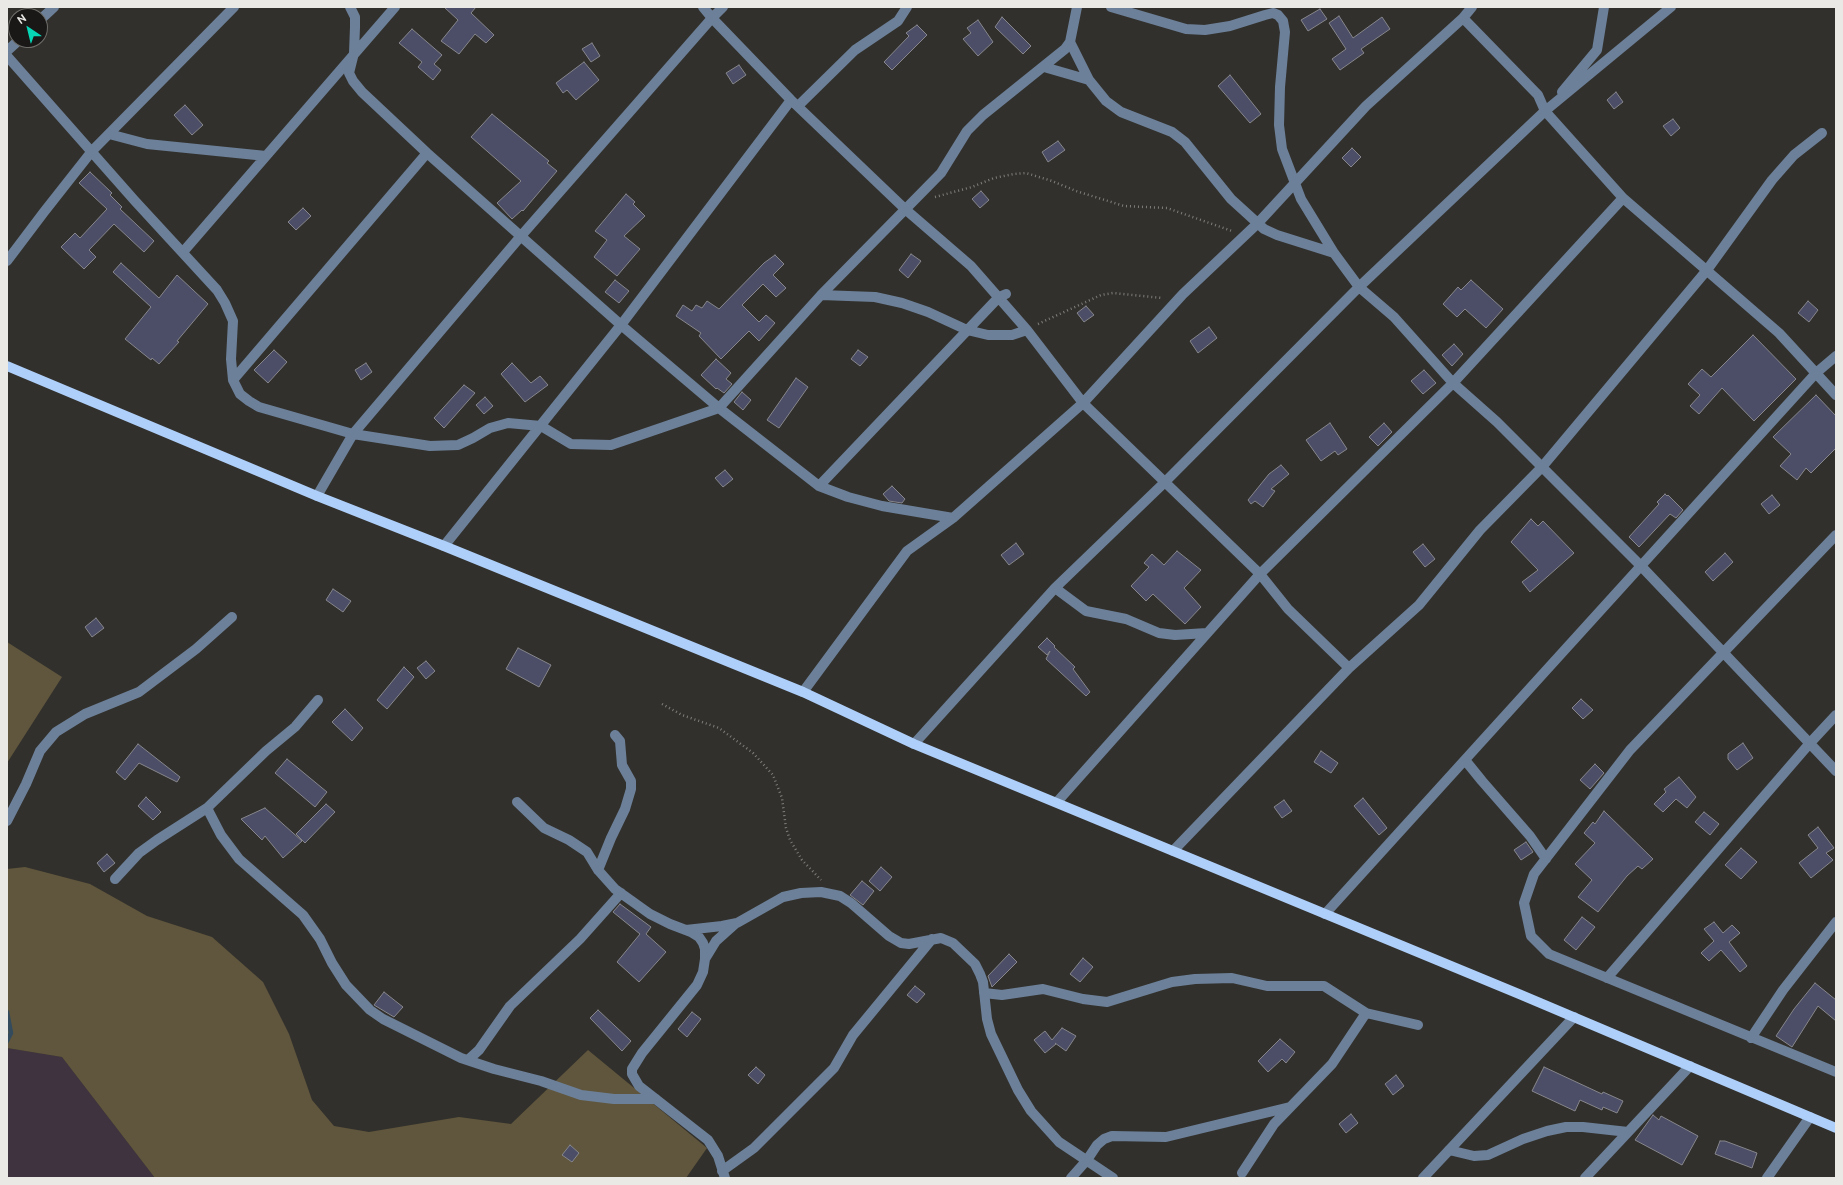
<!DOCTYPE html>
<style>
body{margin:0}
#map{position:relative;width:1843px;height:1185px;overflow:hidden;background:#32302c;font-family:Ubuntu,sans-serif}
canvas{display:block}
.frame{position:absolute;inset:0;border:8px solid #eae9e6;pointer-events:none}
.north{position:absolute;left:8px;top:8px;width:40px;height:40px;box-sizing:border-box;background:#191816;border:1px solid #6d6c69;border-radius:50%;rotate:325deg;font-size:11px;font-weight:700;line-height:16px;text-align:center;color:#eae9e6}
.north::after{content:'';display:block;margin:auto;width:14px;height:18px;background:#06d5b6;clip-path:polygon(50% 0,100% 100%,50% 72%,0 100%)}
</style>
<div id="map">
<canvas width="1843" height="1185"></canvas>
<div class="frame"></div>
<div class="north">N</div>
</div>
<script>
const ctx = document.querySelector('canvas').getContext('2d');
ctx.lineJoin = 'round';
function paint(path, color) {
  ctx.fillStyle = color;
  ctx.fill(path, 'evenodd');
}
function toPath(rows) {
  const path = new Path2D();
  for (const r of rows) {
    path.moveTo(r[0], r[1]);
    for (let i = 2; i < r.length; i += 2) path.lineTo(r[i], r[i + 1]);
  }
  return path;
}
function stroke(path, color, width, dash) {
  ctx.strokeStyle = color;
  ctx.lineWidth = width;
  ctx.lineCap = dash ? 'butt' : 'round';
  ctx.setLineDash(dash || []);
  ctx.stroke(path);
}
const industrial = toPath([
 [7,1048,62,1057,155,1178,7,1178]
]);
const green = toPath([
 [7,642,62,677,7,763],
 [25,867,90,884,147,916,212,937,263,982,289,1034,312,1100,334,1126,369,1132,459,1117,511,1124,588,1050,707,1148,686,1178,155,1178,62,1057,7,1048,7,869]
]);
const stream = toPath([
 [7,1012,11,1033,7,1041]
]);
const building = toPath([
 [444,7,476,7,471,13,494,35,486,43,475,34,459,54,441,41,458,20,444,7],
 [1320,9,1327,19,1308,31,1301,20,1320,9],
 [1339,16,1353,38,1382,17,1390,29,1361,49,1364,53,1340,70,1332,59,1346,49,1329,23,1339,16],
 [1002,17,1031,46,1023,54,995,27,1002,17],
 [978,20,993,42,978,56,963,39,971,33,967,28,978,20],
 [917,25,927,35,892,70,884,62,909,36,906,33,917,25],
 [412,29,442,55,434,64,441,70,433,80,418,67,422,62,399,43,412,29],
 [592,43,600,56,591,62,582,49,592,43],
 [584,62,599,80,576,100,567,90,563,93,556,83,584,62],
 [739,65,746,75,733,84,726,73,739,65],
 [1230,75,1261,114,1250,123,1218,86,1230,75],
 [1616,92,1623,102,1614,109,1607,100,1616,92],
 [185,105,203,125,192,135,174,115,185,105],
 [492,114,549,161,547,163,557,171,523,211,522,210,512,219,497,203,521,181,471,137,492,114],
 [1673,119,1680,128,1671,136,1663,126,1673,119],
 [1058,141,1065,150,1048,162,1042,152,1058,141],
 [1352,148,1361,157,1351,167,1342,158,1352,148],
 [90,172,112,193,110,195,122,207,120,209,154,241,144,252,114,224,89,250,96,257,84,269,61,247,75,233,80,238,107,209,79,183,90,172],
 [981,191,989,200,980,208,972,199,981,191],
 [626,194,635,202,633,204,645,216,624,236,640,249,617,276,594,257,607,240,595,231,626,194],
 [303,208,311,216,296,230,288,222,303,208],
 [911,254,921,261,908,278,899,270,911,254],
 [775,255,784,264,773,275,786,288,776,297,763,284,742,305,759,322,766,315,775,323,759,341,749,331,721,359,699,336,701,333,676,316,683,305,692,311,696,305,702,308,707,301,719,309,764,263,775,255],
 [121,263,159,298,177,275,208,304,177,341,179,342,159,364,152,358,151,360,125,339,151,307,113,272,121,263],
 [615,280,629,291,619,303,605,292,615,280],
 [1471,280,1503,309,1486,328,1465,309,1457,317,1443,304,1458,287,1461,290,1471,280],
 [1808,301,1818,310,1809,322,1798,313,1808,301],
 [1086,306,1094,315,1084,322,1077,313,1086,306],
 [1209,327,1217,338,1198,353,1190,341,1209,327],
 [1753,335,1796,379,1754,421,1722,388,1699,414,1690,406,1700,395,1688,384,1702,369,1711,377,1753,335],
 [1454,344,1463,354,1452,366,1442,355,1454,344],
 [274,350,287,362,268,383,254,370,274,350],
 [858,350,868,357,860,366,851,359,858,350],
 [716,359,731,373,726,379,732,384,724,393,717,388,716,389,701,375,716,359],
 [366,363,372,372,361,380,355,370,366,363],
 [512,363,531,383,540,376,548,385,525,402,501,374,512,363],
 [1424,370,1436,383,1423,394,1411,381,1424,370],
 [796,378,808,387,779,428,767,420,796,378],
 [464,385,475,393,444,428,434,418,464,385],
 [742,392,751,400,743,410,734,402,742,392],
 [1816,395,1836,416,1836,448,1811,473,1806,468,1797,480,1780,466,1791,454,1773,437,1816,395],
 [485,397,493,406,484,414,476,405,485,397],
 [1330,423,1347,449,1338,455,1335,451,1321,461,1306,440,1330,423],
 [1384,423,1392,432,1378,446,1369,437,1384,423],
 [1281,465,1289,474,1271,489,1275,491,1263,507,1255,501,1251,504,1248,500,1269,474,1281,465],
 [725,470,733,479,723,487,715,478,725,470],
 [892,486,905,499,902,503,889,501,883,494,892,486],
 [1665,494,1667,496,1668,495,1683,510,1676,518,1670,514,1639,547,1629,537,1659,504,1657,502,1665,494],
 [1772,495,1780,505,1769,514,1761,504,1772,495],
 [1531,519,1538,526,1543,521,1574,553,1530,592,1522,582,1538,570,1511,542,1531,519],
 [1016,543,1024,554,1009,565,1001,555,1016,543],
 [1423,544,1435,559,1425,567,1413,552,1423,544],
 [1177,551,1201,570,1184,588,1201,607,1185,624,1153,594,1146,601,1131,586,1149,567,1144,563,1152,554,1164,565,1177,551],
 [1725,553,1733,562,1713,581,1705,572,1725,553],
 [333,589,351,601,343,612,326,600,333,589],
 [96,618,104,628,92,637,85,627,96,618],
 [1047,638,1055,646,1054,647,1075,667,1073,669,1090,692,1086,696,1046,659,1050,651,1047,655,1038,647,1047,638],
 [518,648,551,665,539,687,506,669,518,648],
 [426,661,435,671,426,679,417,668,426,661],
 [404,667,414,677,387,709,377,700,404,667],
 [1581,699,1593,710,1583,719,1572,708,1581,699],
 [345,709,363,728,352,741,332,722,345,709],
 [1743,743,1753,758,1737,770,1728,759,1728,754,1743,743],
 [138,744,180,777,177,782,139,763,125,780,116,772,138,744],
 [1321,751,1338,763,1331,773,1314,762,1321,751],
 [287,759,327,792,315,807,275,773,287,759],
 [1595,764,1604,773,1590,789,1580,780,1595,764],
 [1679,777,1696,797,1687,808,1676,799,1663,812,1654,804,1666,792,1664,789,1679,777],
 [146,797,161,812,153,820,138,806,146,797],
 [1363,798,1387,828,1379,835,1354,806,1363,798],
 [1284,800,1292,811,1282,818,1274,807,1284,800],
 [326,804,335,812,305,843,296,834,326,804],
 [265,808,302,841,283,858,265,836,262,840,241,819,265,808],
 [1604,811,1653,859,1642,869,1638,866,1627,876,1598,912,1578,897,1592,880,1575,864,1595,843,1584,833,1593,822,1595,824,1604,811],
 [1704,812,1719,824,1710,835,1695,822,1704,812],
 [1818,827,1834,848,1826,853,1833,860,1811,878,1799,863,1818,848,1808,835,1818,827],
 [1526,842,1533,852,1521,860,1514,850,1526,842],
 [1741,848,1757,862,1741,879,1725,865,1741,848],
 [107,854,115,863,104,872,97,863,107,854],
 [881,867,892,877,880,891,869,881,881,867],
 [862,881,874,891,863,905,850,895,862,881],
 [620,904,651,927,646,934,666,952,639,982,617,962,640,934,613,912,620,904],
 [1582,917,1595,927,1576,950,1564,940,1582,917],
 [1714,922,1723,933,1732,925,1740,933,1729,942,1747,966,1740,972,1721,950,1709,961,1701,953,1714,941,1704,929,1714,922],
 [1009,954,1017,962,992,987,988,976,1009,954],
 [1083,958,1093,967,1080,982,1070,974,1083,958],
 [1815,983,1836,1000,1836,1021,1818,1006,1792,1047,1776,1036,1794,1009,1815,983],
 [915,986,925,994,917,1003,907,995,915,986],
 [384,992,403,1007,394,1017,374,1005,384,992],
 [598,1010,631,1041,622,1051,590,1018,598,1010],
 [692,1012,701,1019,687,1037,678,1029,692,1012],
 [1062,1028,1076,1036,1066,1051,1055,1043,1056,1044,1045,1053,1034,1040,1045,1031,1052,1040,1062,1028],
 [1280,1039,1295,1052,1286,1063,1282,1059,1268,1072,1258,1061,1280,1039],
 [756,1067,765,1075,758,1084,748,1075,756,1067],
 [1544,1067,1602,1094,1603,1092,1623,1101,1617,1113,1603,1107,1602,1110,1580,1100,1575,1111,1532,1091,1544,1067],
 [1396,1075,1404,1086,1393,1095,1385,1084,1396,1075],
 [1351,1114,1358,1123,1346,1133,1339,1124,1351,1114],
 [1653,1115,1659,1120,1661,1116,1698,1136,1682,1165,1635,1140,1653,1115],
 [1720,1141,1725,1141,1757,1153,1752,1168,1715,1154,1720,1141],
 [570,1145,579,1153,572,1162,562,1155,570,1145]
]);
const path = toPath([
 [935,197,972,187,994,178,1014,174,1026,173,1052,181,1076,191,1124,206,1167,208,1232,231],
 [1038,324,1101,295,1113,293,1162,298],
 [662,704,682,715,719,728,753,753,773,775,782,798,786,828,790,840,802,860,821,880]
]);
const minor = toPath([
 [350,7,355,17,355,27,354,53,349,73,353,81,362,92,427,153,621,325,719,408,819,486,848,497,882,506,953,518],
 [723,7,712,18,791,100,905,209,971,266,1027,330,1083,403,1260,574,1288,609,1349,668],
 [1111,7,1186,29,1205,30,1230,26,1265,15,1273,13,1278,15,1283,21,1285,32,1280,87,1279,125,1282,149,1301,199,1334,253,1359,287,1394,317,1453,383,1497,422,1641,566,1836,771],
 [1463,18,1538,95,1545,111,1623,198,1779,333,1836,395],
 [40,20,54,7],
 [1070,42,1089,80,1106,101,1121,112,1172,132,1185,142,1231,199,1264,229,1277,235,1334,253],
 [7,51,19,40],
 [7,56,135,201,217,290,225,303,233,321,231,359,233,380,240,394,249,401,259,407,353,434,430,446,458,445,473,438,490,428,508,423,541,426,571,444,611,445,719,408,821,295,941,173,967,131,983,115,1065,49,1070,42,1077,7],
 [1044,67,1089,80],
 [1562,92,1597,50,1604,7],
 [798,106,855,50,898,21,907,7],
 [109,134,147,144,266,156],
 [183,252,395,7],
 [7,261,44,212,92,151,234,7],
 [821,295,875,297,902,303,928,312,967,330,988,335,1012,335,1027,330],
 [233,380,427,153],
 [819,486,999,297,1006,294],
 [317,496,353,434,521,236,712,18,703,7],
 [1836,535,1630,750,1534,874,1524,903,1531,936,1549,954,1836,1072],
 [444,546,621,325,791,100],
 [1055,588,1086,611,1126,619,1159,633,1175,635,1207,633],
 [803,692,907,551,953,518,1083,403,1183,294,1258,223,1366,106,1463,18,1472,7],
 [914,744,1055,588,1165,482,1359,287,1545,111,1671,7],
 [1465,760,1482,781,1530,836,1546,859],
 [517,802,544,828,569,840,587,852,598,870,615,889,650,914,670,924,691,932,699,937,703,943,705,949,705,959,703,972,697,985,642,1053,632,1069,632,1074,639,1086,708,1140,718,1156,725,1178],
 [1057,802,1260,574,1453,383,1623,198],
 [207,808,221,835,239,859,303,915,320,939,332,963,346,985,370,1010,383,1019,461,1058,494,1069,541,1081,581,1095,614,1099,656,1099],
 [7,821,26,784,40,751,56,732,85,714,139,692,196,649,232,617],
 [1173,851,1349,668,1419,605,1480,530,1542,467,1707,270,1772,180,1794,155,1822,133],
 [598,870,611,838,625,809,631,789,631,781,622,765,620,741,615,735],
 [115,879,139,853,157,840,207,808,266,751,295,727,318,700],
 [1325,914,1816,373,1836,356],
 [686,930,722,926,737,923,783,897,801,893,821,892,840,896,851,903,889,936,901,943,909,944,941,938,953,943,975,964,980,974,983,982,987,1019,991,1034,1018,1090,1031,1111,1059,1142,1113,1178],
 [705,959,716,941,735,924],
 [1607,978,1810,743,1836,715],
 [984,993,1002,995,1043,989,1083,999,1107,1002,1172,982,1195,979,1232,978,1267,986,1324,986,1366,1013,1418,1025],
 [1751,1038,1783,990,1836,922],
 [468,1060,479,1050,510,1006,580,939,621,893],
 [1449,1150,1474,1156,1488,1155,1523,1139,1547,1131,1566,1127,1583,1127,1628,1132],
 [722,1171,754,1148,834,1068,853,1035,932,939],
 [1242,1173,1274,1124,1332,1064,1366,1013],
 [1071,1178,1087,1160,1097,1145,1104,1139,1112,1136,1166,1137,1290,1107],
 [1423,1178,1574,1017],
 [1585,1178,1690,1066],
 [1767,1178,1810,1117]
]);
const major = toPath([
 [7,366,317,496,444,546,803,692,914,744,1519,994,1836,1128]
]);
paint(industrial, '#403340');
paint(green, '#60563d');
stroke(stream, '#334b5c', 4.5);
paint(building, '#4b4e66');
stroke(building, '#86868c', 1);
stroke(path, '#7f7e7a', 2.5, [1, 3]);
stroke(minor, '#6c8099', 10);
stroke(major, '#aecff9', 10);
</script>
